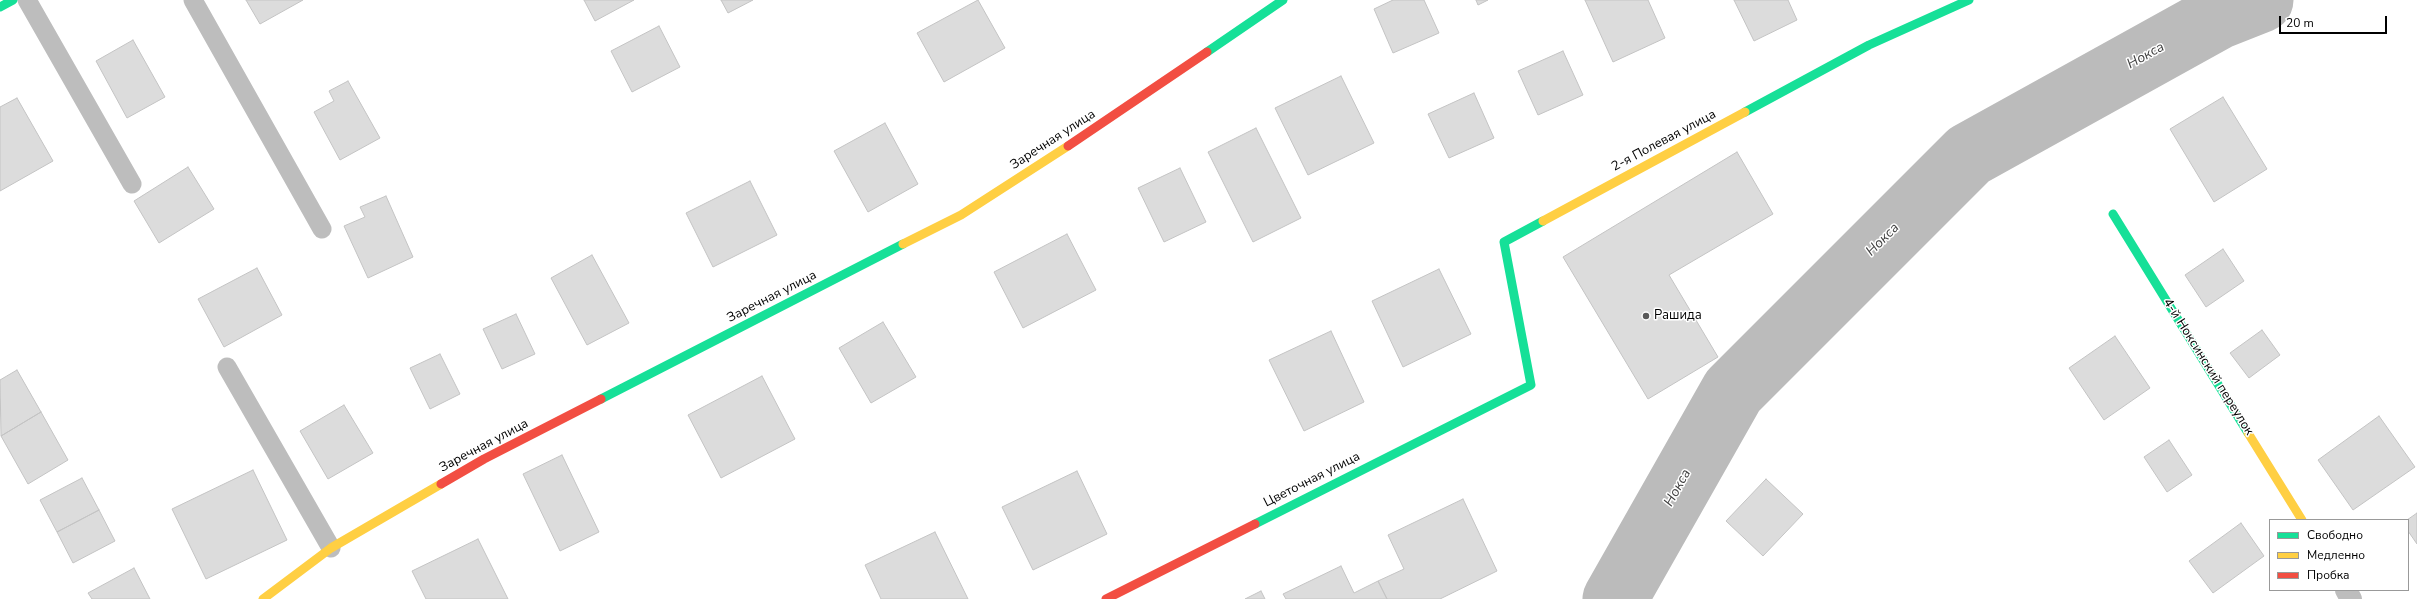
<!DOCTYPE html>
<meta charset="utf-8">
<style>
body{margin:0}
#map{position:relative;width:2417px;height:599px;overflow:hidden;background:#fff;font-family:"Nunito Sans",sans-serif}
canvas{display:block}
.legend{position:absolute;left:2269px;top:519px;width:140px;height:72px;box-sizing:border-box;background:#fff;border:1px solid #999;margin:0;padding:5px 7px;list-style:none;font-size:12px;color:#000}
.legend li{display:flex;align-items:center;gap:8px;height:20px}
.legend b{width:20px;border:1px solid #999}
.scale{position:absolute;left:2279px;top:16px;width:108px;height:18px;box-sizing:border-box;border:2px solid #000;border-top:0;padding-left:5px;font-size:12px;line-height:14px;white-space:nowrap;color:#000;-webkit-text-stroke:3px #fff;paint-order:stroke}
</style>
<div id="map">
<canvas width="2417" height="599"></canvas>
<ul class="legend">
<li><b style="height:5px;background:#16e098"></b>Свободно</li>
<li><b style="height:5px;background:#ffcf43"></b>Медленно</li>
<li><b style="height:5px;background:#f24e42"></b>Пробка</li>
</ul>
<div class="scale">20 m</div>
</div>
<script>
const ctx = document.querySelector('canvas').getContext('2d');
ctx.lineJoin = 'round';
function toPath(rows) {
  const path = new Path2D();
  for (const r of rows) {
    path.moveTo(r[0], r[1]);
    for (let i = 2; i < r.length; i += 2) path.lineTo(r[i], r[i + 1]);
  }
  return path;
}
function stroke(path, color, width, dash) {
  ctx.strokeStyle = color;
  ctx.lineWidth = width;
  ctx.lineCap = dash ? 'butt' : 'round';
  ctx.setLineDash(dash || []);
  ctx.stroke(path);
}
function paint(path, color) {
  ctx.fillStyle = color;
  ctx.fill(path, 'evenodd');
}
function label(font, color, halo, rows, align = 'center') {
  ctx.font = font + ' "Nunito Sans",sans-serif';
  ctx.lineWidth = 3;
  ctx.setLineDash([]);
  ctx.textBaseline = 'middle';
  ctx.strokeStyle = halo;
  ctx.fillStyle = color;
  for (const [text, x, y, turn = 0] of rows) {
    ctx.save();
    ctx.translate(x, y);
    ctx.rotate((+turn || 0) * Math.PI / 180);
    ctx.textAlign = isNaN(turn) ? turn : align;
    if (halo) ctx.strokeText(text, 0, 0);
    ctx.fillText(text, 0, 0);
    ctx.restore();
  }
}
const river = toPath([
 [1615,599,1733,391,1969,155,2218,17,2261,0]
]);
const building = toPath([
 [246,0,303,0,260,24,246,0],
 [584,0,634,0,595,21,584,0],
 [721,0,753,0,728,13,721,0],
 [978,0,1005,48,944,82,917,33,978,0],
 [1393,0,1424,0,1439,33,1393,53,1374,9,1393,0],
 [1476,0,1488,0,1478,5,1476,0],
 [1585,0,1648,0,1665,38,1613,62,1585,0],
 [1734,0,1788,0,1797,20,1754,41,1734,0],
 [659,26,680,67,632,92,611,51,659,26],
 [133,40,165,97,127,118,96,61,133,40],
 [1563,51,1583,95,1538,115,1518,71,1563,51],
 [1341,76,1374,143,1308,175,1275,108,1341,76],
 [348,81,380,138,340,160,314,112,334,101,329,91,348,81],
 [1474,93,1494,138,1449,158,1428,114,1474,93],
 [2223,97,2267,169,2214,202,2170,129,2223,97],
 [17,98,53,161,0,191,0,107,17,98],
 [885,123,918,184,868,212,834,151,885,123],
 [1256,128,1301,218,1253,242,1208,152,1256,128],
 [1737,152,1773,214,1669,275,1718,357,1648,399,1563,257,1737,152],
 [188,167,214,209,159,243,134,201,188,167],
 [1180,168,1206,222,1164,242,1138,188,1180,168],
 [750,181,777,235,713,267,686,213,750,181],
 [386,196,413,257,368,278,344,226,365,217,360,207,386,196],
 [1067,234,1096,290,1023,328,994,272,1067,234],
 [2223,249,2244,281,2206,307,2185,275,2223,249],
 [592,255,629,323,587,345,551,278,592,255],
 [257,268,282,315,224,347,198,299,257,268],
 [1439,269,1471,334,1403,367,1372,301,1439,269],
 [516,314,535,354,502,369,483,329,516,314],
 [883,322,916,377,871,403,839,348,883,322],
 [2262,330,2280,355,2249,378,2230,353,2262,330],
 [1331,331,1364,402,1304,431,1269,360,1331,331],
 [2115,336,2150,388,2104,420,2069,368,2115,336],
 [440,354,460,394,430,409,410,368,440,354],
 [17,370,41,412,1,436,0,380,17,370],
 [762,376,795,439,721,478,688,415,762,376],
 [344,405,373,453,328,479,300,431,344,405],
 [41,412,68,460,28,484,1,436,41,412],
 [2379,416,2415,467,2353,510,2318,460,2379,416],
 [2169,440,2192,475,2167,492,2144,457,2169,440],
 [562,455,599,532,560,551,523,474,562,455],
 [253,470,287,540,206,579,172,509,253,470],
 [1077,471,1107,534,1033,570,1002,507,1077,471],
 [82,478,99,510,57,532,40,500,82,478],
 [1766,479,1803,514,1763,556,1726,521,1766,479],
 [1463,499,1497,571,1440,599,1387,599,1378,581,1404,569,1388,535,1463,499],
 [99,510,115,541,73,563,57,532,99,510],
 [2417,513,2417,544,2408,531,2407,520,2417,513],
 [2241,523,2264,556,2213,593,2189,561,2241,523],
 [935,532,968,599,881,599,865,565,935,532],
 [478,539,508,599,426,599,412,571,478,539],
 [1341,566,1354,593,1378,581,1387,599,1286,599,1283,594,1341,566],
 [134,568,150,599,92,599,88,593,134,568],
 [1261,591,1265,599,1245,599,1261,591]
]);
const lane = toPath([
 [27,0,132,184],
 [193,0,322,229],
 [227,367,331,548]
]);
const street = toPath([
 [2346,590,2351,599]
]);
const fast = toPath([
 [0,7,13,0],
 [1207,52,1283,0],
 [1745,112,1869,45,1969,0],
 [2113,214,2248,433],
 [601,399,903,244],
 [1255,524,1531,385,1504,242,1543,221]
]);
const slow = toPath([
 [1543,221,1745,112],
 [903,244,961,215,1068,146],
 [2248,433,2302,520],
 [263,599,331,548,441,484]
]);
const jam = toPath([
 [1068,146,1207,52],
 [441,484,484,459,601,399],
 [1106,599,1255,524]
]);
const markers = [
 [1646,316,4,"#595959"]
];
const streetNames = [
 ["Заречная улица",1053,140,-33],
 ["2-я Полевая улица",1664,141,-28],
 ["Заречная улица",772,297,-27],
 ["4-й Ноксинский переулок",2208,367,58],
 ["Заречная улица",484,446,-28],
 ["Цветочная улица",1312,480,-27]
];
const poiNames = [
 ["Рашида",1654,316]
];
const waterNames = [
 ["Нокса",2146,56,-29],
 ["Нокса",1883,240,-45],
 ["Нокса",1678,488,-61]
];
stroke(river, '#bbb', 65);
paint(building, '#dcdcdc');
stroke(building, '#c4c4c4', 1);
stroke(lane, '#bdbdbd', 19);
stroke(street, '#bdbdbd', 22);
stroke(fast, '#16e098', 9);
stroke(slow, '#ffcf43', 9);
stroke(jam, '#f24e42', 9);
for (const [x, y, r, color] of markers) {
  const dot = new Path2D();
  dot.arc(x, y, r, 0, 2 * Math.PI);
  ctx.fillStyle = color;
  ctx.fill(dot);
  stroke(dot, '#fff', 1.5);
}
label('13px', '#000', '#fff', streetNames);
label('13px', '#000', '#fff', poiNames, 'left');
label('italic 14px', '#3f3f3f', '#fff', waterNames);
</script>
